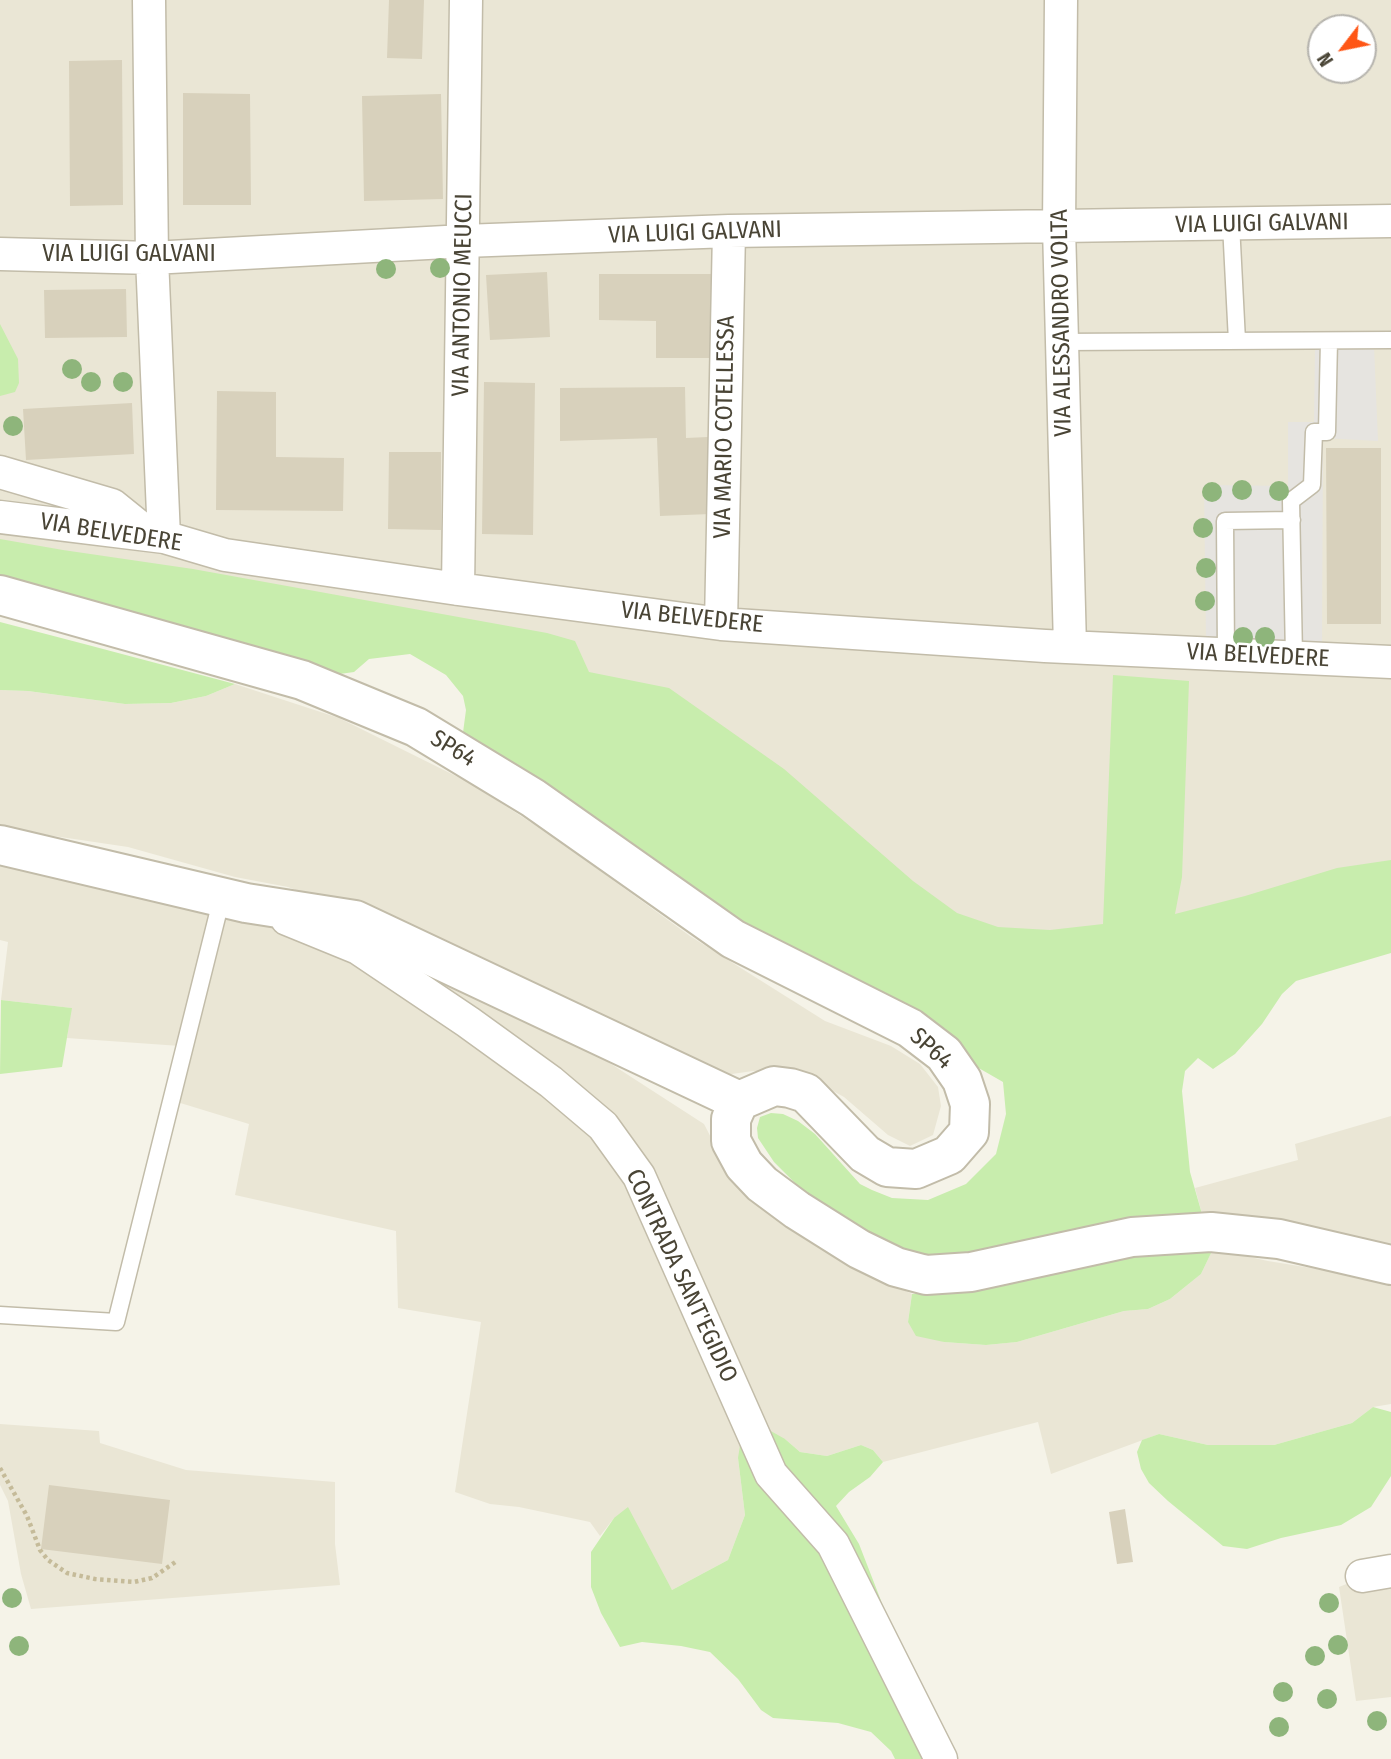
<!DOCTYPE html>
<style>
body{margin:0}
#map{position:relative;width:1391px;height:1759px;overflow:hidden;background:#f5f3e8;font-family:"Fira Sans Condensed",sans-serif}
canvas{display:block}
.north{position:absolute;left:1307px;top:14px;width:70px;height:70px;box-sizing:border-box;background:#fff;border:2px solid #b6b4ae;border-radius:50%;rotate:238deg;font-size:19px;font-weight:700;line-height:28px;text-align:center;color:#494435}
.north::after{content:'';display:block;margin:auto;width:24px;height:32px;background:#ff5615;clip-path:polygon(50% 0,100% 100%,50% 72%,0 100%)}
</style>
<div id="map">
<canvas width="1391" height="1759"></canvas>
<div class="north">N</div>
</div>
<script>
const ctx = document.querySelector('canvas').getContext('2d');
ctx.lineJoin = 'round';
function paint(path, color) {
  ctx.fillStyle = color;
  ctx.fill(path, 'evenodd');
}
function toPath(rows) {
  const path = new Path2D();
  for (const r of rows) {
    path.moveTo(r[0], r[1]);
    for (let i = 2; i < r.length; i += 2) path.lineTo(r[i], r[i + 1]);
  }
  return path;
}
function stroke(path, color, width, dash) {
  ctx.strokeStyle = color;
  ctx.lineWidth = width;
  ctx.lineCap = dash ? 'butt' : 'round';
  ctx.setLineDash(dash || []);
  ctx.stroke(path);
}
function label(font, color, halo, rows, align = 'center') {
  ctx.font = font + ' "Fira Sans Condensed",sans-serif';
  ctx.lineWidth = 5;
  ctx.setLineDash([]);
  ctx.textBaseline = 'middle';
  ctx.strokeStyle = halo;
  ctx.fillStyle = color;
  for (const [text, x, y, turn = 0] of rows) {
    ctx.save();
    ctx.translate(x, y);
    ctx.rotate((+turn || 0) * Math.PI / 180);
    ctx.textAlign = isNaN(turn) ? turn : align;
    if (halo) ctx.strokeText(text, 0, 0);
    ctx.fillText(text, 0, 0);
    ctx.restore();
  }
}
const residential = toPath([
 [0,0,1391,0,1391,897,991,955,403,644,0,598],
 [1321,28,1363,28,1363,70,1321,70],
 [235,684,339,718,470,783,555,838,690,936,825,1021,891,1046,920,1064,938,1087,941,1106,933,1135,910,1146,888,1135,844,1097,798,1072,753,1071,704,1078,442,948,288,887,235,877,128,847,0,828,0,690,28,691,125,704,171,703,206,696],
 [0,860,175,896,454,982,608,1062,704,1124,721,1157,837,1258,912,1294,908,1322,944,1342,986,1345,1017,1342,1124,1311,1148,1309,1170,1299,1201,1274,1213,1249,1268,1261,1391,1281,1391,1404,1373,1407,1352,1423,1274,1445,1208,1445,1159,1434,1051,1474,1038,1422,883,1462,873,1450,861,1445,827,1456,800,1452,785,1439,738,1458,745,1515,728,1560,672,1590,614,1518,600,1536,590,1522,519,1507,490,1504,455,1492,481,1322,398,1308,396,1231,235,1195,249,1124,164,1098,180,1046,67,1038,71,1008,1,1000,8,942,0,940],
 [1391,1116,1391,1253,1204,1221,1195,1188,1298,1160,1295,1144],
 [0,1424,99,1431,100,1443,186,1470,335,1482,335,1544,340,1585,31,1609,21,1574,8,1501,0,1485],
 [1391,1566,1391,1697,1356,1701,1339,1587]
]);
const green = toPath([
 [0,324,18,359,19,383,15,392,0,396],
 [0,539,63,550,193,569,547,633,575,641,589,672,669,688,784,769,913,881,957,913,998,927,1050,930,1103,924,1113,675,1189,681,1182,877,1175,914,1245,896,1337,868,1391,860,1391,953,1296,981,1282,994,1262,1024,1235,1054,1213,1069,1198,1058,1185,1071,1182,1091,1190,1172,1204,1221,944,1265,877,1245,799,1187,774,1162,758,1138,757,1128,760,1117,771,1113,783,1114,798,1121,815,1134,860,1184,872,1190,892,1198,928,1200,966,1184,996,1154,1006,1114,1003,1082,869,1005,462,740,466,710,463,696,446,675,410,654,369,659,354,672,311,678,0,578],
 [0,622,88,645,235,684,206,696,171,703,125,704,28,691,0,690],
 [1,1000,72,1008,62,1067,0,1074],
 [1213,1249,1201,1274,1170,1299,1148,1309,1124,1311,1017,1342,986,1345,944,1342,916,1336,908,1322,912,1294,939,1292,1130,1255],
 [1373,1407,1391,1412,1391,1476,1371,1507,1341,1525,1281,1538,1247,1549,1223,1546,1168,1501,1149,1483,1141,1469,1137,1452,1142,1440,1159,1434,1208,1445,1274,1445,1352,1423],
 [760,1425,785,1439,800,1452,827,1456,861,1445,873,1450,883,1462,870,1477,849,1492,836,1506,859,1544,880,1598,896,1649,884,1682,908,1714,930,1759,895,1759,891,1751,871,1732,838,1723,773,1718,761,1710,738,1679,710,1652,681,1646,642,1642,620,1647,601,1613,591,1587,591,1552,614,1518,628,1507,672,1590,728,1560,745,1515,738,1458,742,1433]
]);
const parking = toPath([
 [1374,346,1378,441,1323,438,1322,644,1206,640,1204,485,1288,486,1288,422,1314,422,1315,349]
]);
const building = toPath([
 [389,0,424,0,422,59,387,58],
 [122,60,123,205,70,206,69,61],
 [183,93,250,94,251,205,183,205],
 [441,94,443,199,364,201,362,96],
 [547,272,550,337,490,340,486,275],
 [599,274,713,274,713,358,656,358,656,321,599,320],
 [126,289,127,337,45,338,44,290],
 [484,382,535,383,533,535,482,534],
 [685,387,686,438,708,437,710,514,660,516,657,438,560,441,560,388],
 [217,391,276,392,276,457,344,458,343,511,216,510],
 [132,403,134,454,26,460,23,409],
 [1326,448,1381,448,1381,624,1327,624],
 [389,452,441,452,441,530,388,529],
 [49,1485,170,1500,162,1564,41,1549],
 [1125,1509,1133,1562,1117,1564,1109,1512]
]);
const path = toPath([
 [0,1468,27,1516,40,1550,48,1560,67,1573,95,1579,134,1582,152,1578,177,1561]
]);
const service = toPath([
 [1231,224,1237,341],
 [1062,342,1391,340],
 [1226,654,1225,521,1292,520],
 [1294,657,1291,501,1312,485,1314,432,1327,432,1329,341],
 [0,1315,116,1322,222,897]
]);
const minor = toPath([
 [149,0,152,258,164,537],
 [1061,0,1059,227,1070,647],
 [0,254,152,258,464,241,729,231,1391,221],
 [0,472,112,505,148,534],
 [0,517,164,537,225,555,458,589,721,624,1045,646,1391,662],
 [458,589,466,0],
 [721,624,729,231],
 [287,919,358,948,468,1022,551,1082,603,1126,639,1176,771,1474,833,1544,941,1759],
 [1362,1576,1391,1571]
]);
const tertiary = toPath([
 [0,595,302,680,416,727,533,798,733,939,910,1028,944,1054,962,1080,970,1104,969,1132,949,1155,916,1169,887,1167,865,1154,806,1093,790,1088,774,1086,739,1101,731,1119,731,1141,744,1165,762,1184,797,1210,859,1249,896,1267,926,1275,971,1272,1132,1237,1211,1232,1279,1239,1391,1265],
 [0,845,246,903,355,920,739,1101]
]);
const trees = [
 [440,268],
 [386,269],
 [72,369],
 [91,382],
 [123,382],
 [13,426],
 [1242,490],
 [1279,491],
 [1212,492],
 [1203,528],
 [1206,568],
 [1205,601],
 [1243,637],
 [1265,637],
 [12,1598],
 [1329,1603],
 [1338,1645],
 [19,1646],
 [1315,1656],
 [1283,1692],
 [1327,1699],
 [1377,1721],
 [1279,1727]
];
const streetNames = [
 ["VIA LUIGI GALVANI",1262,224,-1],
 ["VIA LUIGI GALVANI",695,233,-2],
 ["VIA LUIGI GALVANI",129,254],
 ["VIA ANTONIO MEUCCI",463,295,-89],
 ["VIA ALESSANDRO VOLTA",1062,323,-91],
 ["VIA MARIO COTELLESSA",725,427,-89],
 ["VIA BELVEDERE",111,533,9],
 ["VIA BELVEDERE",692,618,6],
 ["VIA BELVEDERE",1258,656,3],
 ["SP64",453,749,31],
 ["SP64",931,1049,42],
 ["CONTRADA SANT'EGIDIO",681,1276,65]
];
paint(residential, '#eae6d5');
paint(green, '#c8edad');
paint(parking, '#e6e4e0');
paint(building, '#d8d1bc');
stroke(service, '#c2bca9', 19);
stroke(minor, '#c2bca9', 35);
stroke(tertiary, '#c2bca9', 42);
stroke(path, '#c5bb99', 4.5, [3.5, 3.5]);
stroke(service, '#fff', 16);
stroke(minor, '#fff', 32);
stroke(tertiary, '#fff', 38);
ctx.fillStyle = '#8eb57b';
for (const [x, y] of trees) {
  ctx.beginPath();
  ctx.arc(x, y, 10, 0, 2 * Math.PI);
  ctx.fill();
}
label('24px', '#494435', '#fff', streetNames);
</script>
